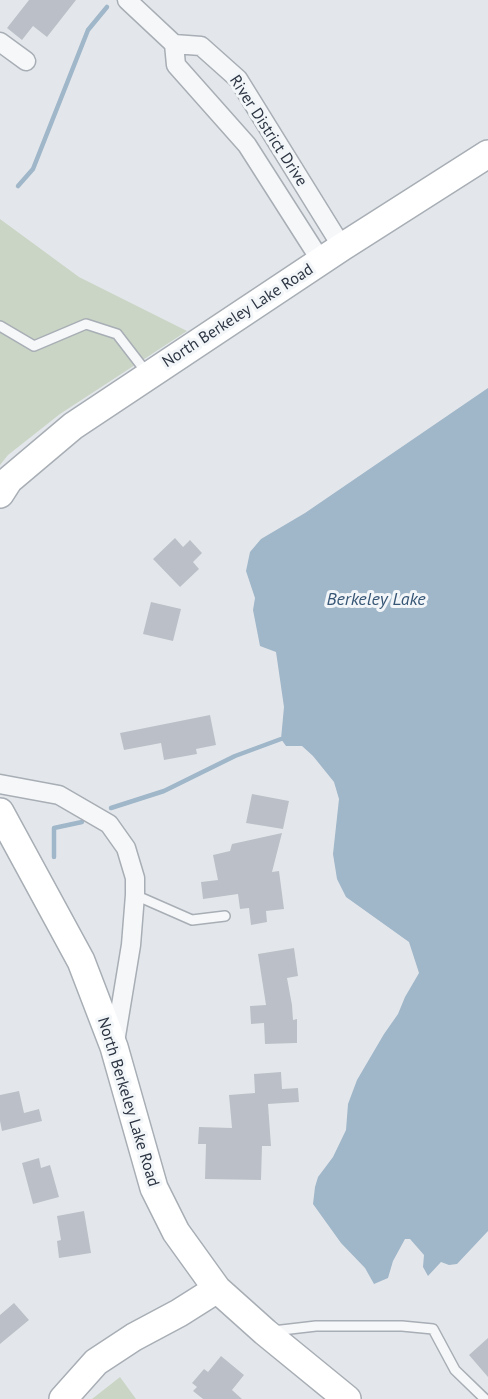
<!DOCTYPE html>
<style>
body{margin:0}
canvas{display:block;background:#e3e7eb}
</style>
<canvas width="488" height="1399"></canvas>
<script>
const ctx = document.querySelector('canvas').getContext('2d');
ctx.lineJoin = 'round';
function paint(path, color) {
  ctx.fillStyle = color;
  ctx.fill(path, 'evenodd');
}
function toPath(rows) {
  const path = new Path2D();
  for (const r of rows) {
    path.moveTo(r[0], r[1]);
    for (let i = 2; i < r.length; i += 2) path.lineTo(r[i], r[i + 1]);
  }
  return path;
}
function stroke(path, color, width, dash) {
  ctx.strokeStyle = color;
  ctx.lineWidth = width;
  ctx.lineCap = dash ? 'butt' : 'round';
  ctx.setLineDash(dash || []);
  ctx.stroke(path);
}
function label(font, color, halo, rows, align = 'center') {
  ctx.font = font + ' "PT Sans",sans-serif';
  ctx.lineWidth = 6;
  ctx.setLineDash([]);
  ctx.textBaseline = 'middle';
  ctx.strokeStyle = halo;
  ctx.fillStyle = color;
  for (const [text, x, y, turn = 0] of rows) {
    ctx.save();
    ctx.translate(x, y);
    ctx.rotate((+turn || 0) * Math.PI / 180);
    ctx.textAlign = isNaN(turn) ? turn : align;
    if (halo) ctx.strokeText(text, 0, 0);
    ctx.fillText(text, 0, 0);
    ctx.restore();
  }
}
const green = toPath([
 [0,219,79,277,187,331,60,414,8,455,0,465],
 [120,1377,136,1399,92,1399]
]);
const water = toPath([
 [488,388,488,1231,457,1264,449,1265,441,1262,428,1276,423,1267,424,1255,410,1239,405,1239,393,1261,388,1278,374,1284,365,1268,341,1243,313,1204,315,1187,318,1177,333,1157,346,1130,348,1104,357,1080,384,1034,398,1014,405,997,419,973,409,942,346,897,337,879,333,854,339,799,334,782,313,756,302,746,286,746,281,739,284,707,276,652,260,646,253,610,255,598,246,571,250,552,261,539,305,513]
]);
const stream = toPath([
 [18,186,33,169,88,30,107,7],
 [111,808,164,791,235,756,281,739],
 [54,857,54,828,82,822]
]);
const building = toPath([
 [29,0,76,0,47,37,33,26,22,40,7,28],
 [175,538,183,547,190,540,202,553,193,562,199,569,180,587,153,559],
 [151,602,181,609,173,641,143,634],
 [210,715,216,745,196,749,197,754,164,760,161,743,124,750,120,733],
 [252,794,289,801,283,829,246,823],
 [282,833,272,872,279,871,284,909,266,911,267,922,251,925,249,908,240,909,238,894,203,899,201,882,218,880,213,855,230,851,232,844],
 [294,948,298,976,287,978,292,1005,293,1020,297,1019,297,1043,265,1044,264,1023,251,1024,250,1006,266,1005,258,954],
 [281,1072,282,1089,298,1088,299,1102,268,1104,271,1146,262,1146,261,1180,205,1179,206,1144,198,1144,199,1127,232,1128,229,1095,255,1093,254,1074],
 [19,1091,24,1113,39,1109,42,1121,2,1131,0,1121,0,1095],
 [39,1158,41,1168,50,1165,59,1197,33,1204,22,1163],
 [84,1211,91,1253,59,1258,57,1241,61,1240,57,1216],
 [14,1303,29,1320,0,1344,0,1315],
 [488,1338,488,1377,469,1355],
 [221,1356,244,1375,232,1390,242,1399,203,1399,193,1391,197,1387,192,1383,204,1369,208,1372]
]);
const lane = toPath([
 [0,326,34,346,86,324,117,334,147,373],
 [135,895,192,920,225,916],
 [273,1331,316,1326,402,1326,433,1329,455,1370,485,1399]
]);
const street = toPath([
 [127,0,174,44,201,46,238,79,342,247],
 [0,42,26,61],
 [174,44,176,65,247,145,321,261],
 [0,784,59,795,109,824,126,848,135,878,135,895,131,945,115,1042]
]);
const secondary = toPath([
 [0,494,9,480,73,426,342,247,488,154],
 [0,812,81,961,114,1047,154,1188,176,1232,217,1289,265,1332,347,1399],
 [63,1399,96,1362,134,1337,179,1313,217,1289]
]);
const streetNames = [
 ["River District Drive",268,131,57],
 ["North Berkeley Lake Road",238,316,-33],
 ["North Berkeley Lake Road",128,1102,73]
];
const waterNames = [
 ["Berkeley Lake",376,600]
];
paint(green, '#cad5c5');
paint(water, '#a0b6c9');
stroke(stream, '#a0b6c9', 4.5);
paint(building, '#bbc0c8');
stroke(lane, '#a8aeb5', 12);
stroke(street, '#a8aeb5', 21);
stroke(secondary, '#a8aeb5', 30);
stroke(lane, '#f6f7f9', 9);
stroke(street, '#f6f7f9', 18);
stroke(secondary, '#fff', 27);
label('16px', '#2c3543', '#f3f6f8', streetNames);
label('italic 18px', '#375676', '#f3f6f8', waterNames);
</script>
